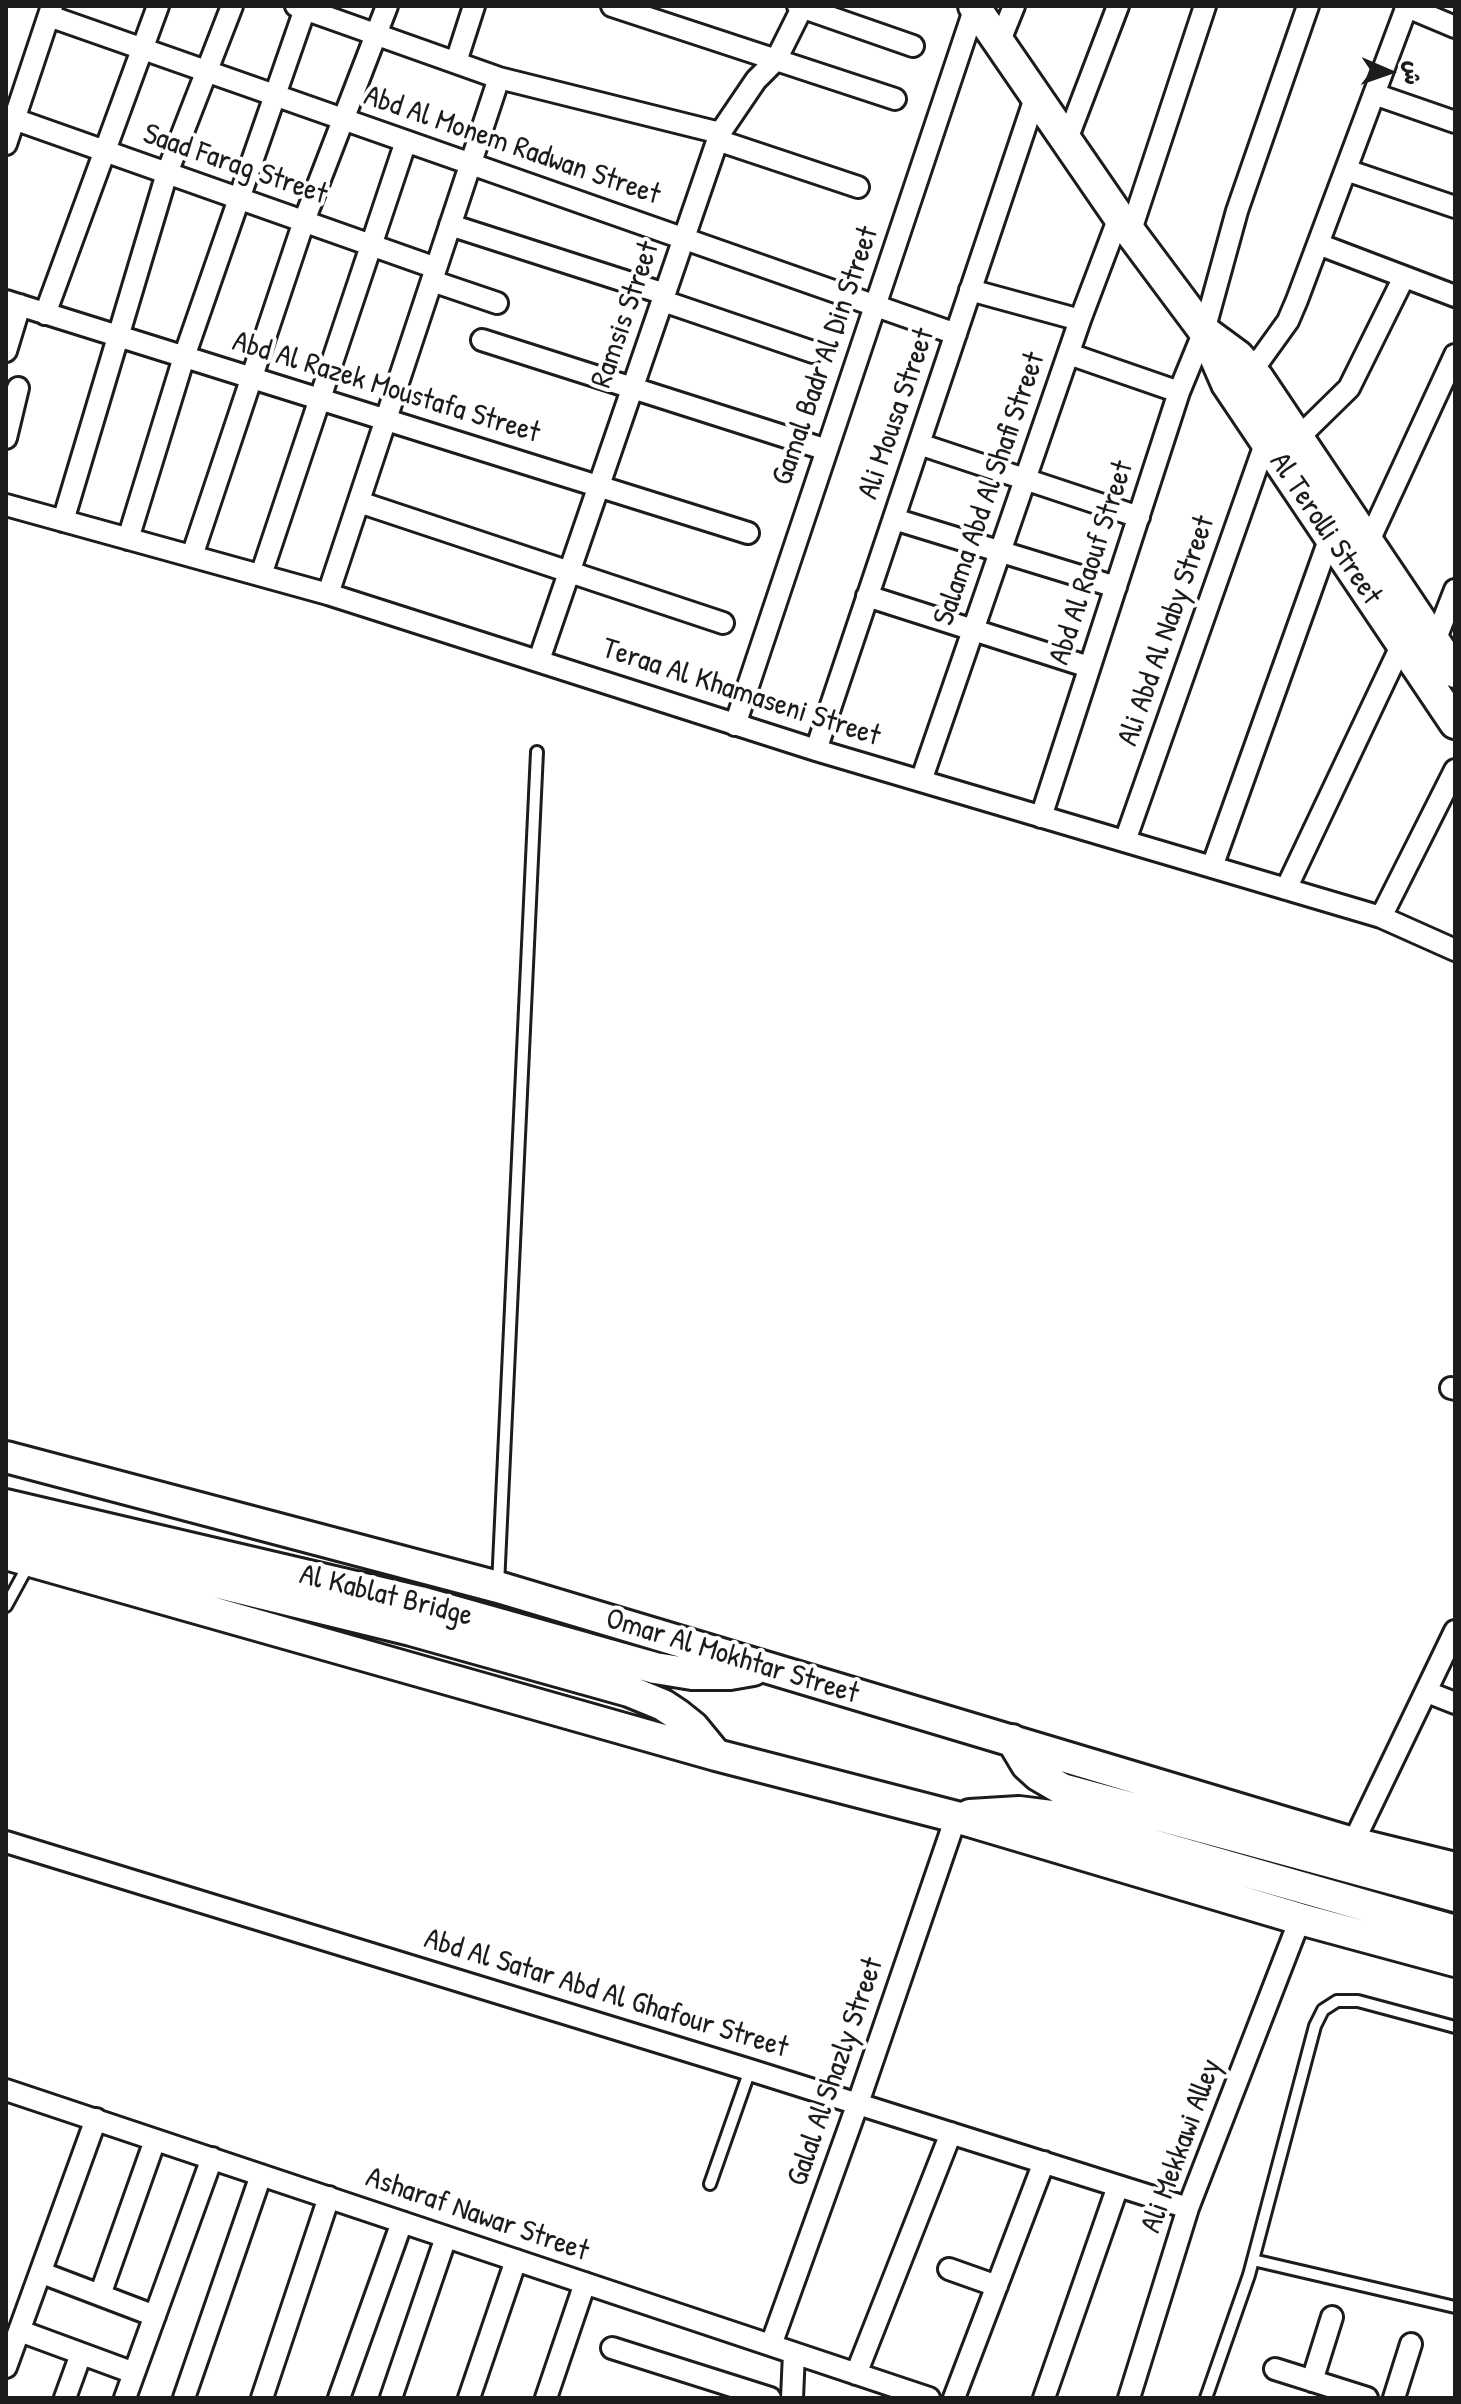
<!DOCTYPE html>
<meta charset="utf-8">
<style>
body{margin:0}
#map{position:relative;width:1461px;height:2404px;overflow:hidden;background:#fff;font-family:"Patrick Hand","Playpen Sans Arabic",sans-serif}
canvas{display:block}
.frame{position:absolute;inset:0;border:8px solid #1c1c1c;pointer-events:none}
.north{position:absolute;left:1349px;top:32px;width:80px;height:80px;-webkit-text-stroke:6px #fff;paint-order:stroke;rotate:92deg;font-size:22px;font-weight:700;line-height:32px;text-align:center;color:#1c1c1c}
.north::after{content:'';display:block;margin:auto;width:28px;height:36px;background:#1c1c1c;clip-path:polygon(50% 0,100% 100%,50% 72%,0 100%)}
</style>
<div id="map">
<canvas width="1461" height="2404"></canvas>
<div class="frame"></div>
<div class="north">ش</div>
</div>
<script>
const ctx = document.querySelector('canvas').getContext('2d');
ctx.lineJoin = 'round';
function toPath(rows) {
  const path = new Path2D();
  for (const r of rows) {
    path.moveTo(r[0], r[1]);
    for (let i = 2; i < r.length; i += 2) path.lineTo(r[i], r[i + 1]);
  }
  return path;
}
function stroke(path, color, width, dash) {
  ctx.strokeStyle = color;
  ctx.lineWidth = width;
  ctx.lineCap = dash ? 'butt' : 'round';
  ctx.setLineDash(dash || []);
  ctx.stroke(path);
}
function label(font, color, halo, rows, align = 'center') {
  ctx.font = font + ' "Patrick Hand",sans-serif';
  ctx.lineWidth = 8;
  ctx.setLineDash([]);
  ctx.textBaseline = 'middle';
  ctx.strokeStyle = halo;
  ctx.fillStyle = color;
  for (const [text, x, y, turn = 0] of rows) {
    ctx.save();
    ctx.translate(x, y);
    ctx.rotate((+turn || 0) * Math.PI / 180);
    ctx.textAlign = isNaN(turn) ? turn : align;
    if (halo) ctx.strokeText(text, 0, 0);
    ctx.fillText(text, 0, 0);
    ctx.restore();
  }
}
const lane = toPath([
 [498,1585,537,752],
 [6,1606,30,1562],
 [710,2184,750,2070],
 [1253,2260,1455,2307],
 [1206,2398,1249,2275,1315,2026,1323,2010,1337,2001,1358,2001,1455,2027]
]);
const street = toPath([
 [296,6,499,78,720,133],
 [612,6,895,99],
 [798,6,913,46],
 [1405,6,1455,27],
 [49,16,956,334],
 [999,43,1014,6],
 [456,62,474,6],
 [1374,94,1455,122],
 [14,119,436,268],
 [717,140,858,187],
 [1066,142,1118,6],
 [6,144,52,6],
 [1346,170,1455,207],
 [450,225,665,294],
 [1130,233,1205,6],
 [1318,244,1455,296],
 [432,281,497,303],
 [970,290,1080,320],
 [6,301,748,533],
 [663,301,813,352],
 [45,314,158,6],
 [482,340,827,450],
 [6,351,20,305],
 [1069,354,1179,392],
 [1252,371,1288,321,1297,300,1407,6],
 [6,438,18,388],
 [1298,438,1349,388,1404,277],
 [919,444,1139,517],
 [359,502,723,623],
 [6,505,328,594,816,750,1381,917,1455,950],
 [894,519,1116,587],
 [63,521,167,173,232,6],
 [128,539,184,357,306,6],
 [1368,543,1455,355],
 [192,556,304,221,387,6],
 [261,575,406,141],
 [328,594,499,78],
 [867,596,1089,667],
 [1435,641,1455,590],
 [539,660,720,133,756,80,776,60,803,6],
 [735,725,975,7],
 [816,750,1035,98],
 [921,781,1080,320,1119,217],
 [1041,817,1179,392,1204,331,1237,211,1308,6],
 [1125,841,1266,441],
 [1212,867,1330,537],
 [1286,889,1402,644],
 [1381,917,1455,770],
 [1451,1388,1455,1389],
 [1427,1692,1455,1703],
 [6,1842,750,2070,1188,2208],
 [1353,1843,1455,1631],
 [6,2090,929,2398],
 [949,2269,997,2286],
 [42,2273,155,2316],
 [100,2295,155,2140],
 [20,2331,134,2373],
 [771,2345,858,2103,956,1817],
 [612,2348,770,2398],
 [6,2367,96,2119],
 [1275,2369,1367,2398],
 [856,2374,951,2133],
 [1312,2381,1332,2317],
 [65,2398,81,2354],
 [125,2398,212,2158],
 [184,2398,261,2175],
 [262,2398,329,2197],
 [339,2398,402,2222],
 [391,2398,446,2237],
 [469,2398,516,2260],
 [546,2398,585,2283],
 [792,2398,794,2353],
 [954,2398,1044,2162],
 [1044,2398,1118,2186],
 [1129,2398,1188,2208,1300,1919],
 [1394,2398,1411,2344]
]);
const secondary = toPath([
 [974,6,1119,217,1204,331,1238,356,1258,378,1455,672],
 [1204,331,1227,384,1455,723],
 [6,1457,498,1587,1353,1843,1455,1868],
 [6,1505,420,1602,655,1668,692,1674,730,1674,753,1670],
 [6,1531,411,1630,629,1691,663,1705,678,1715,693,1727,716,1755],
 [6,1554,716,1755,956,1817,1300,1919,1455,1961],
 [1012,1740,1027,1765,1038,1775,1062,1789,1455,1896],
 [970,1815,1019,1812,1051,1816,1455,1931]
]);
const streetNames = [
 ["Abd Al Monem Radwan Street",512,146,19],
 ["Saad Farag Street",235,165,19],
 ["Ramsis Street",626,315,-71],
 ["Gamal Badr Al Din Street",826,356,-71],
 ["Abd Al Razek Moustafa Street",386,388,17],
 ["Ali Mousa Street",897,414,-71],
 ["Salama Abd Al Shafi Street",990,489,-71],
 ["Al Terolli Street",1325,529,56],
 ["Abd Al Raouf Street",1092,563,-72],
 ["Ali Abd Al Naby Street",1167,631,-71],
 ["Teraa Al Khamaseni Street",741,693,18],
 ["Al Kablat Bridge",386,1596,14],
 ["Omar Al Mokhtar Street",732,1657,17],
 ["Abd Al Satar Abd Al Ghafour Street",606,1994,17],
 ["Galal Al Shazly Street",836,2072,-71],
 ["Ali Mekkawi Alley",1182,2146,-70],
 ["Asharaf Nawar Street",477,2215,19]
];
stroke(lane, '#1c1c1c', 16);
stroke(street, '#1c1c1c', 26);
stroke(secondary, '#1c1c1c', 36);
stroke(lane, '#fff', 10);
stroke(street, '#fff', 20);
stroke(secondary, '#fff', 30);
label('30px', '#1c1c1c', '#fff', streetNames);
</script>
